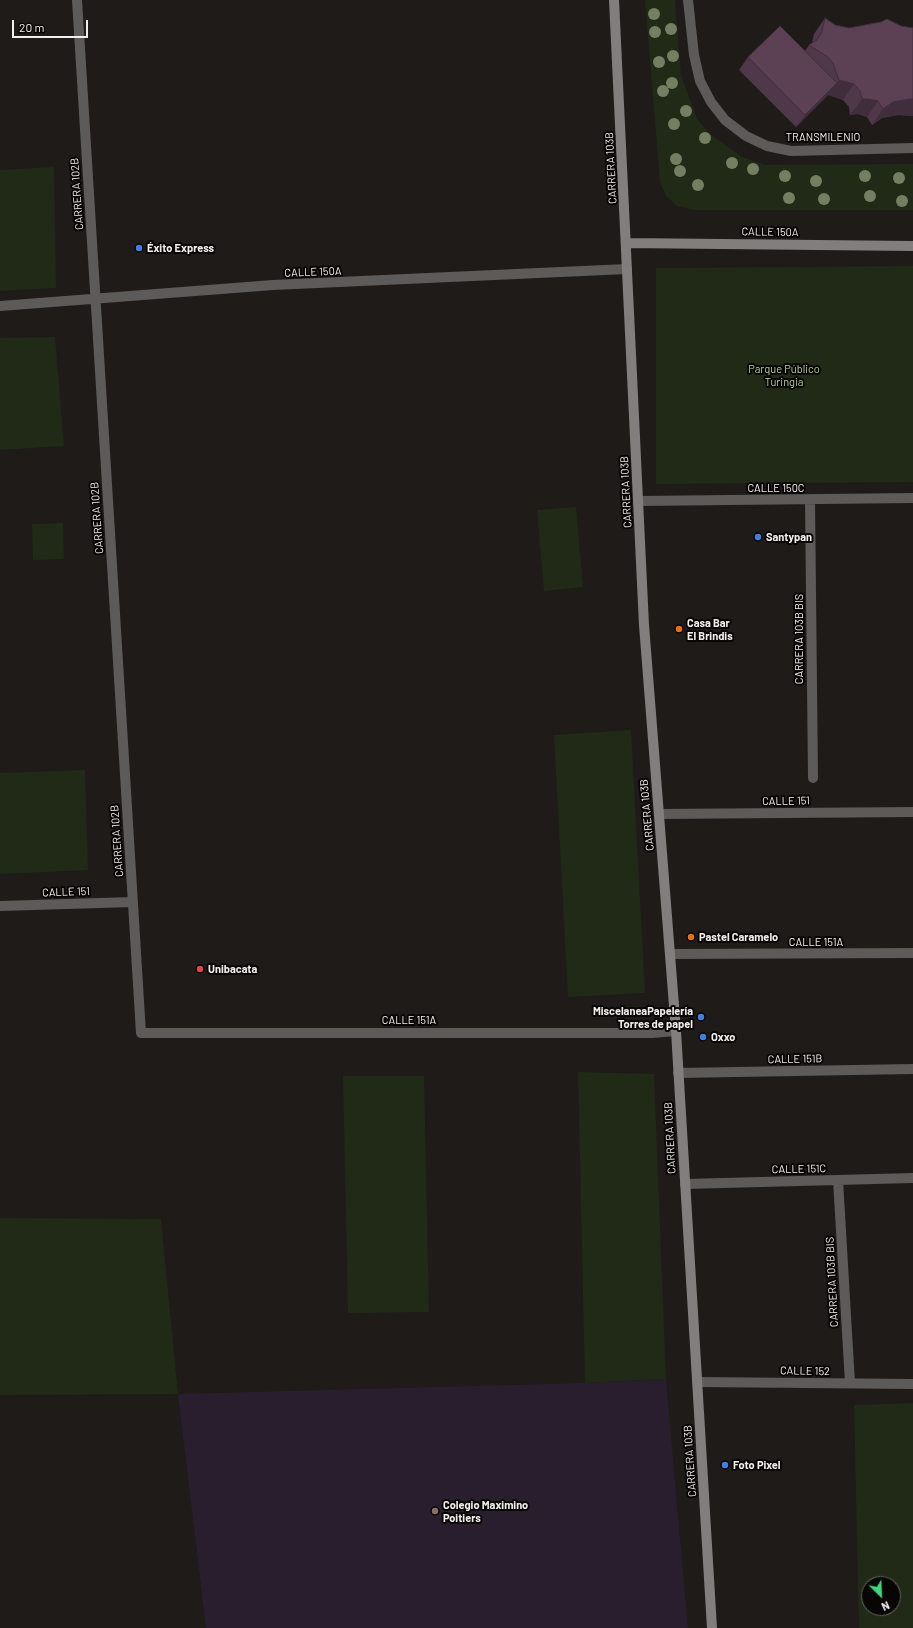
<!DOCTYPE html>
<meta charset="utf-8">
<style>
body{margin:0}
#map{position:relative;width:913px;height:1628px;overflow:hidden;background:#1f1b18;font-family:Barlow,sans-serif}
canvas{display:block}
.north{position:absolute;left:861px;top:1576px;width:40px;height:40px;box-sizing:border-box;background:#080605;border:1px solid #656361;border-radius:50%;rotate:156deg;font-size:11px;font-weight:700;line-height:16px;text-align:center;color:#f1eeec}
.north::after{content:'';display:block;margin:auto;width:14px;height:18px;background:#3ed77d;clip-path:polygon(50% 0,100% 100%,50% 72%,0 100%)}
.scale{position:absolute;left:12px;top:20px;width:76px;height:18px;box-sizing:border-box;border:2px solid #f1eeec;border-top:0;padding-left:5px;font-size:12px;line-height:14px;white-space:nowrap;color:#f1eeec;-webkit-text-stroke:3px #080605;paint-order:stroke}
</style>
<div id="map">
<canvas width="913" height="1628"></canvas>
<div class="north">N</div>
<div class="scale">20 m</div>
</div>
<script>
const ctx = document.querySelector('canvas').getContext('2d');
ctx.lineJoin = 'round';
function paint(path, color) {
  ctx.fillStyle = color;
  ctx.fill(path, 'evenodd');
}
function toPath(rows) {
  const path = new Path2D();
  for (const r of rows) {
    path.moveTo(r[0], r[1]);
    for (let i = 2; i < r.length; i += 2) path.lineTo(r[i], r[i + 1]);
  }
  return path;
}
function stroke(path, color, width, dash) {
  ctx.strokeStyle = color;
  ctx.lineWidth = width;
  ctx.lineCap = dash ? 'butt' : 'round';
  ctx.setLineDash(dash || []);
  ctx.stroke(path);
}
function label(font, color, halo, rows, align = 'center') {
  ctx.font = font + ' Barlow,sans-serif';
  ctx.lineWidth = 4;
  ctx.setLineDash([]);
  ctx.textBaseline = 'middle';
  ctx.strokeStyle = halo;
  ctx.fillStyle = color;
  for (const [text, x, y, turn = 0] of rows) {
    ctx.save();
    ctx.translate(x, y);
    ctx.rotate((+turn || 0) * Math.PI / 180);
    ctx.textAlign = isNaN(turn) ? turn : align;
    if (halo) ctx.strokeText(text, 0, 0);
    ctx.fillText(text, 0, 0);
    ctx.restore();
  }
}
const education = toPath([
 [666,1379,688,1628,206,1628,178,1394,585,1383]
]);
const green = toPath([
 [645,0,675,0,681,75,697,119,709,133,742,157,765,165,913,164,913,210,694,210,677,206,666,196,660,182],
 [54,167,56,288,0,291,0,170],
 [913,266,913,482,656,484,656,268],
 [55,337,64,446,0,450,0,338],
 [576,507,583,587,544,591,537,510],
 [63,523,64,559,33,560,32,524],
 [631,730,645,993,568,997,554,735],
 [85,770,88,870,0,874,0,773],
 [578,1072,654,1074,666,1379,585,1383],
 [343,1076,424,1076,429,1312,348,1313],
 [0,1218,161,1219,178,1394,0,1395],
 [913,1403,913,1628,859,1628,854,1405],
 [869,1584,893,1584,893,1608,869,1608]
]);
const lane = toPath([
 [688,0,694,55,700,81,711,102,725,120,746,136,767,146,791,151,913,148]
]);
const street = toPath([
 [77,0,141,1033,652,1033,676,1031],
 [0,306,273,285,627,269],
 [810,500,813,778],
 [638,501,913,498],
 [659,814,913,812],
 [0,906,133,902],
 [670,954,913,953],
 [678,1073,913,1069],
 [838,1180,850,1383],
 [685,1184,913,1178],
 [697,1382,913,1384]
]);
const secondary = toPath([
 [614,0,644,625,676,1031,712,1628],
 [626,243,913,246]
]);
const trees = [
 [654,14],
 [671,29],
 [655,32],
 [673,56],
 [659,62],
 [672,83],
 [663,91],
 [686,111],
 [674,124],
 [705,138],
 [676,159],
 [732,163],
 [753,169],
 [680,171],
 [785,176],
 [865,176],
 [899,178],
 [816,181],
 [698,185],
 [870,196],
 [789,198],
 [824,199],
 [902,201]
];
const wall = toPath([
 [825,18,835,25,849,28,901,26,913,28,913,116,898,115,882,118,872,125,867,117,858,114,850,115,849,107,843,100,828,95,796,127,739,70,748,57,805,51,809,45,812,43,814,34]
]);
const shadedWall = toPath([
 [839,80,854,84,843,100,828,95],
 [837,83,828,95,796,127,805,115],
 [862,99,869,99,878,101,867,117,858,114,850,115],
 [909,99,913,99,913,116,898,115,882,118,872,125,883,109,893,102]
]);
const building = toPath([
 [825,18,835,25,849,28,881,22,887,19,901,26,913,28,913,99,909,99,893,102,883,109,878,101,869,99,862,99,860,91,854,84,839,80,833,63,828,57,809,45,817,40,822,32,825,18],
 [780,26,837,83,805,115,748,57,780,26]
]);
const markers = [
 [139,248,4,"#3f7fe0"],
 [758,537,4,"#3f7fe0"],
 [679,629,4,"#e8710a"],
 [691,937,4,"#e8710a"],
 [200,969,4,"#e0444e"],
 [701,1017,4,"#3f7fe0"],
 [703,1037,4,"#3f7fe0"],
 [725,1465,4,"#3f7fe0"],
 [435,1511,4,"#8d6e63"]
];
const streetNames = [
 ["TRANSMILENIO",823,137],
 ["CARRERA 103B",611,168,-93],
 ["CARRERA 102B",77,194,-94],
 ["CALLE 150A",770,232,1],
 ["CALLE 150A",313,272,-2],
 ["CALLE 150C",776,488],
 ["CARRERA 103B",626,492,-93],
 ["CARRERA 102B",97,518,-94],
 ["CARRERA 103B BIS",799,639,-90],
 ["CALLE 151",786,801,-1],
 ["CARRERA 103B",647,815,-95],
 ["CARRERA 102B",117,841,-94],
 ["CALLE 151",66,892,-2],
 ["CALLE 151A",816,942],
 ["CALLE 151A",409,1020],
 ["CALLE 151B",795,1059,-1],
 ["CARRERA 103B",670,1138,-93],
 ["CALLE 151C",799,1169,-1],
 ["CARRERA 103B BIS",832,1282,-93],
 ["CALLE 152",805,1371,1],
 ["CARRERA 103B",690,1461,-94]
];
const poiNames = [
 ["Éxito Express",147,248],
 ["Santypan",766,537],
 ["Casa Bar",687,623],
 ["El Brindis",687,636],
 ["Pastel Caramelo",699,937],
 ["Unibacata",208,969],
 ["MiscelaneaPapelería",693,1011,"right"],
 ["Torres de papel",693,1024,"right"],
 ["Oxxo",711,1037],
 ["Foto Pixel",733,1465],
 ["Colegio Maximino",443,1505],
 ["Poitiers",443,1518]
];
const parkNames = [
 ["Parque Público",784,369],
 ["Turingia",784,382]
];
paint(education, '#281e2d');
paint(green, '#212a17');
stroke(lane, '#5d5a5a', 10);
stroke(street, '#5d5a5a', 10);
stroke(secondary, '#827e7e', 10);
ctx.fillStyle = '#737f60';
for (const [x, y] of trees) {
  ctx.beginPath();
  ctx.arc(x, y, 6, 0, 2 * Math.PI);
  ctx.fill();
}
paint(wall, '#4f3849');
paint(shadedWall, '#402e3c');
paint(building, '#5c4155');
stroke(building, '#402e3c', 1);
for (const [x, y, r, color] of markers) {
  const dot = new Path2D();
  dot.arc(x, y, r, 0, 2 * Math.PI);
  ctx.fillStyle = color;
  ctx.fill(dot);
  stroke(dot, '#080605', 1.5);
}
label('11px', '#f1eeec', '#080605', streetNames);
label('bold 11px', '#f1eeec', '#080605', poiNames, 'left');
label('11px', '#b7d19a', '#080605', parkNames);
</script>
